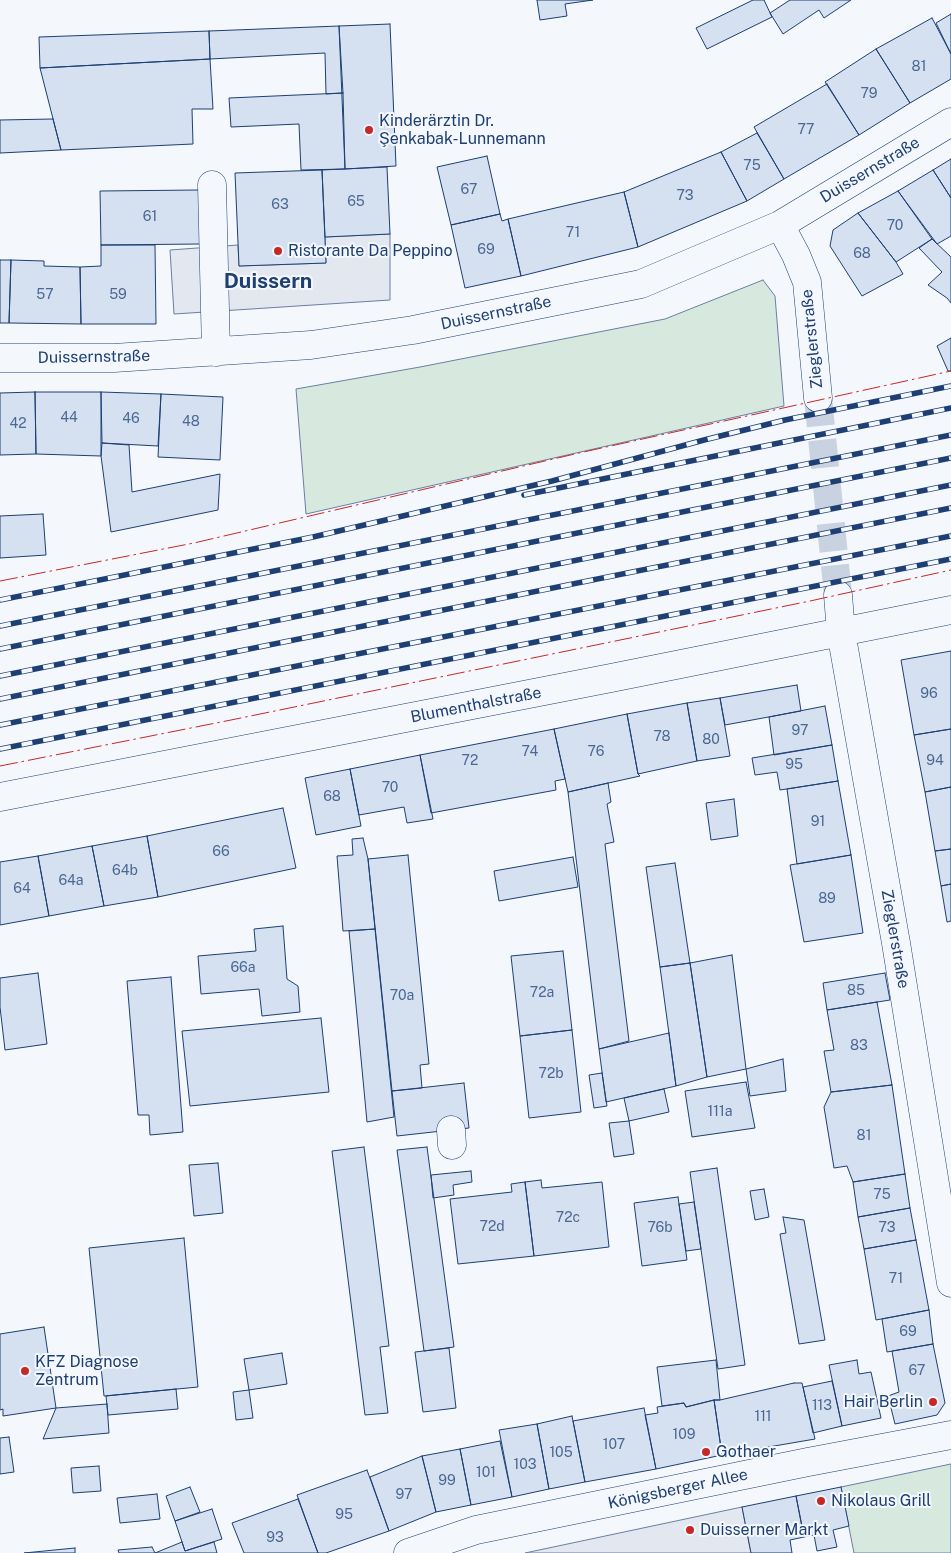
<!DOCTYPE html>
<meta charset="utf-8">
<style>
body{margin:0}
canvas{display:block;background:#f4f7fb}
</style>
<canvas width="951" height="1553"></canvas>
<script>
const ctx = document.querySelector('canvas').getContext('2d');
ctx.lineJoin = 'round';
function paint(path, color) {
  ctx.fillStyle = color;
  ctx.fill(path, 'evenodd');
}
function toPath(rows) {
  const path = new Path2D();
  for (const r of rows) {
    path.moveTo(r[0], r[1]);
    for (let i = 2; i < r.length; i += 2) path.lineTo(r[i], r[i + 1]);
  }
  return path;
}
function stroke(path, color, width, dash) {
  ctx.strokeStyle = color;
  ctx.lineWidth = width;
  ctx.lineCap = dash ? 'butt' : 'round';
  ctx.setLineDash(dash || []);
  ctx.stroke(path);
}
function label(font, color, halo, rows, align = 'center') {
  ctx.font = font + ' "Public Sans",sans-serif';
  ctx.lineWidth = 4;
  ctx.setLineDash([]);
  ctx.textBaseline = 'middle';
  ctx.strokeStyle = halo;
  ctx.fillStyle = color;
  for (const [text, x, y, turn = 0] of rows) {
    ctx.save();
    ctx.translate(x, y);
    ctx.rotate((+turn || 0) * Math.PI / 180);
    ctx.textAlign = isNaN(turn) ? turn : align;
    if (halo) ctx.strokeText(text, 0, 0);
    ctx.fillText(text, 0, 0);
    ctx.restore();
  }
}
const green = toPath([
 [763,280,775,296,784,406,306,514,296,389,420,367,665,319,763,280],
 [951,1464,951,1553,854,1553,841,1487,951,1464]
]);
const parking = toPath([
 [390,234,390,300,174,314,170,250,238,245,239,266,326,263,325,237,390,234],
 [742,1507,751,1553,525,1553,742,1507]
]);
const building = toPath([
 [537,0,593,0,565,4,567,16,540,20,537,0],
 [753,0,764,0,772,17,707,49,696,28,753,0],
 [790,0,851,0,824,18,819,10,783,34,770,13,790,0],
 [951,14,951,54,936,23,951,14],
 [932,18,951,54,951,79,910,103,876,49,932,18],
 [390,24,396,166,345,169,339,26,390,24],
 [339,26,343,93,326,94,325,53,210,59,209,31,339,26],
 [209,31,210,59,40,68,39,37,209,31],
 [876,49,910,103,859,135,825,82,876,49],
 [210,59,213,109,192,109,193,144,61,150,40,68,210,59],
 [827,84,859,135,784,179,754,127,827,84],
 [343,93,345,169,301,170,299,124,231,127,229,98,343,93],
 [53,119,61,150,0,153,0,120,53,119],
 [757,133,784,179,747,201,721,152,757,133],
 [721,152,747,201,638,247,624,192,721,152],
 [487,156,500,214,451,225,437,167,487,156],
 [951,159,951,198,933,170,951,159],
 [387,167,390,234,325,237,322,170,387,167],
 [322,170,326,263,239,266,235,173,322,170],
 [933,170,951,198,951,236,937,244,898,191,933,170],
 [199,190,200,244,101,245,100,191,199,190],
 [898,191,932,239,896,262,858,213,898,191],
 [624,192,638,247,521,276,508,219,624,192],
 [858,213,896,262,903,274,862,296,830,246,833,230,858,213],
 [500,214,502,221,508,219,521,276,465,288,451,225,500,214],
 [932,239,951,257,951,303,947,298,928,285,942,272,919,248,932,239],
 [101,245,155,245,156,324,81,324,80,267,101,266,101,245],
 [0,260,11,260,9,323,0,323,0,260],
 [11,260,44,261,44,266,80,267,81,324,9,323,11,260],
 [951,338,951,371,948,371,937,346,951,338],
 [35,392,36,454,0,455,0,393,35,392],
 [35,392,101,392,101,456,36,454,35,392],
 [101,392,161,394,158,446,102,443,101,392],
 [161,394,223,397,220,460,158,457,161,394],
 [102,443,129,445,132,492,220,474,218,510,111,532,101,456,102,443],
 [43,514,46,555,0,558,0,516,43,514],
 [951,651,951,729,914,735,901,660,951,651],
 [797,685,801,711,725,725,720,698,797,685],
 [720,698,730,756,697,761,687,703,720,698],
 [687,703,697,761,638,774,627,714,687,703],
 [825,706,832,745,774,755,769,717,825,706],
 [627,714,638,774,640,776,568,792,554,729,627,714],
 [554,729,565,779,555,781,556,790,431,813,420,755,554,729],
 [951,729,951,787,925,792,914,735,951,729],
 [832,745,838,781,780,790,777,772,755,775,752,758,832,745],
 [420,755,433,819,407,823,404,807,359,815,350,769,420,755],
 [350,769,361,826,316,835,305,778,350,769],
 [838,781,851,855,797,864,787,789,838,781],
 [608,783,611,802,607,804,614,842,605,844,629,1041,599,1049,568,792,608,783],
 [951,787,951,849,935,851,925,792,951,787],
 [734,799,738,836,711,840,706,803,734,799],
 [283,808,296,868,158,897,147,836,283,808],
 [147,836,158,897,104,906,92,846,147,836],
 [363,838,368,859,375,929,343,931,337,856,353,855,352,839,363,838],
 [92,846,104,906,49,916,38,856,92,846],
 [951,849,951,884,941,886,935,851,951,849],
 [408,855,429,1064,420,1065,422,1088,392,1091,368,859,408,855],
 [851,855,863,933,804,942,790,865,851,855],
 [38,856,49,916,0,925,0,862,38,856],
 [573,857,578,887,499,901,494,871,573,857],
 [675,863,690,963,660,967,646,867,675,863],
 [951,884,951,921,947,922,941,886,951,884],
 [283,926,287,979,298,986,300,1012,262,1016,259,989,201,994,198,956,256,951,254,929,283,926],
 [375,929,394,1117,367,1122,349,931,375,929],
 [563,951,572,1030,520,1036,511,956,563,951],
 [732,955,746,1069,707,1077,690,963,732,955],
 [690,963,707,1077,676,1086,660,967,690,963],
 [38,973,47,1044,5,1050,0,1007,0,978,38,973],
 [885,973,890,1000,827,1010,823,983,885,973],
 [171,977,183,1132,150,1135,149,1115,138,1115,127,981,171,977],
 [877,1002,892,1085,831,1092,824,1051,834,1050,827,1010,877,1002],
 [321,1018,329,1092,190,1106,182,1031,321,1018],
 [572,1030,581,1112,529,1118,520,1036,572,1030],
 [669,1033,676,1086,606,1102,599,1049,669,1033],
 [783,1059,786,1091,750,1096,746,1069,783,1059],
 [602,1073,607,1106,594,1108,589,1075,602,1073],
 [746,1082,755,1128,692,1137,685,1091,746,1082],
 [464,1083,469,1128,397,1136,392,1091,464,1083],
 [892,1085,905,1174,853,1182,847,1166,834,1168,824,1107,831,1092,892,1085],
 [664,1089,669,1112,629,1121,624,1098,664,1089],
 [629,1121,634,1154,614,1157,609,1123,629,1121],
 [364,1147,389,1346,380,1347,388,1413,365,1415,332,1151,364,1147],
 [427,1147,454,1347,424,1351,397,1150,427,1147],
 [218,1163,223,1213,194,1216,189,1165,218,1163],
 [717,1168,745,1365,718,1369,690,1172,717,1168],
 [471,1171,472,1182,453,1185,454,1195,433,1198,431,1175,471,1171],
 [905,1174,910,1208,858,1217,853,1182,905,1174],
 [541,1180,542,1188,602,1182,609,1247,534,1256,525,1182,541,1180],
 [525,1182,534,1256,458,1264,450,1199,512,1192,511,1184,525,1182],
 [764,1189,769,1217,755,1220,750,1191,764,1189],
 [678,1197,687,1260,642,1266,634,1203,678,1197],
 [694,1202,701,1249,686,1251,679,1204,694,1202],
 [910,1208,916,1240,864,1249,858,1217,910,1208],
 [783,1217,804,1220,825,1340,799,1344,780,1234,786,1233,783,1217],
 [184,1238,198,1387,104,1396,89,1248,184,1238],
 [916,1240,929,1310,876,1320,864,1249,916,1240],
 [929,1310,933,1344,887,1352,882,1319,929,1310],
 [44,1327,56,1408,3,1416,3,1409,0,1410,0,1334,44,1327],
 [933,1344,945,1403,937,1415,895,1424,888,1396,899,1392,892,1351,933,1344],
 [449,1348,456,1408,423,1412,415,1352,449,1348],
 [282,1353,287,1384,249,1390,244,1359,282,1353],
 [716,1360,720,1400,714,1400,686,1407,684,1403,662,1406,657,1367,716,1360],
 [857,1360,859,1374,871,1372,881,1418,842,1426,829,1365,857,1360],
 [832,1381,842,1426,813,1433,803,1387,832,1381],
 [794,1383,802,1383,815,1439,722,1455,714,1400,720,1400,794,1383],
 [176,1389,178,1409,108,1415,106,1396,176,1389],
 [249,1390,253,1418,236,1420,233,1392,249,1390],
 [714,1400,722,1455,656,1469,645,1415,658,1413,657,1407,684,1403,686,1407,714,1400],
 [107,1404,109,1433,43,1439,56,1408,107,1404],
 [644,1408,656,1469,585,1482,573,1421,644,1408],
 [572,1416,585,1482,549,1489,537,1424,572,1416],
 [537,1424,549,1489,512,1497,499,1430,537,1424],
 [9,1437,14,1472,0,1474,0,1438,9,1437],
 [500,1441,512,1497,471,1505,460,1449,500,1441],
 [460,1449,471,1505,436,1512,422,1456,460,1449],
 [422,1456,436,1512,389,1531,370,1477,422,1456],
 [99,1466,101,1491,73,1493,71,1468,99,1466],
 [367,1470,389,1531,326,1553,318,1553,297,1495,367,1470],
 [190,1487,200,1512,175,1521,166,1496,190,1487],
 [841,1487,849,1526,833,1530,837,1547,817,1551,814,1535,804,1537,796,1496,841,1487],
 [157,1494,160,1519,120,1523,117,1498,157,1494],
 [796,1496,804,1537,790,1540,792,1553,751,1553,742,1507,796,1496],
 [298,1499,318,1553,244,1553,232,1523,298,1499],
 [212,1509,222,1539,185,1551,175,1521,212,1509],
 [182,1542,185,1551,214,1542,217,1553,155,1553,182,1542],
 [152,1547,155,1553,119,1553,118,1550,152,1547],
 [75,1548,75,1553,24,1553,75,1548]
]);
const minorTunnel = toPath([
 [818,398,838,595]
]);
const minor = toPath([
 [212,185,216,352],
 [780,225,796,255,807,282,818,398],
 [0,358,114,358,311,345,413,330,641,284,780,225,951,122],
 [838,595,841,632,896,943,951,1283],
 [0,797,611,678,951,610],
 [451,1130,452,1145],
 [408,1553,476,1530,808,1462,951,1435]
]);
const rail = toPath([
 [524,495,951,408],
 [0,600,313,537,552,481,704,440,785,420,951,386],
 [0,626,951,435],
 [0,649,951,458],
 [0,676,951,485],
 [0,699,951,508],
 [0,725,951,536],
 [0,749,951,559]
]);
const power = toPath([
 [0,581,194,543,579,453,951,371],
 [0,766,231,720,810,601,951,570]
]);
const markers = [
 [369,130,5,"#c62828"],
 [278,251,5,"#c62828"],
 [25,1371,5,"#c62828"],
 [933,1402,5,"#c62828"],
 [706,1452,5,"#c62828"],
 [821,1501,5,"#c62828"],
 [690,1530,5,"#c62828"]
];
const numberNames = [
 ["81",919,67],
 ["79",869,94],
 ["77",806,130],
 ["75",752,166],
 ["67",469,190],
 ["73",685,196],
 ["65",356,202],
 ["63",280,205],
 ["61",150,217],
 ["70",895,226],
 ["71",573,233],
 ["69",486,250],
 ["68",862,254],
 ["57",45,295],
 ["59",118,295],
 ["44",69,418],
 ["46",131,419],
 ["48",191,422],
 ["42",18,424],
 ["96",929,694],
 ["97",800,731],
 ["78",662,737],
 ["80",711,740],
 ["74",530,752],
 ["76",596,752],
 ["72",470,761],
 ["94",935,761],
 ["95",794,765],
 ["70",390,788],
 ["68",332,797],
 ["91",818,822],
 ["66",221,852],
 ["64b",125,871],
 ["64a",71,881],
 ["64",22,889],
 ["89",827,899],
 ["66a",243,968],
 ["85",856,991],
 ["72a",542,993],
 ["70a",402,996],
 ["83",859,1046],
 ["72b",551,1074],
 ["111a",720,1112],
 ["81",864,1136],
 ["75",882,1195],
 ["72c",568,1218],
 ["72d",492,1227],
 ["76b",660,1228],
 ["73",887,1228],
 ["71",896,1279],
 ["69",908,1332],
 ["67",917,1371],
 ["113",822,1406],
 ["111",763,1417],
 ["109",684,1435],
 ["107",614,1445],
 ["105",561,1453],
 ["103",525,1465],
 ["101",486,1473],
 ["99",447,1481],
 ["97",404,1495],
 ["95",344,1515],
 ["93",275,1538]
];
const poiNames = [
 ["Kinderärztin Dr.",379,121],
 ["Şenkabak-Lunnemann",379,139],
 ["Ristorante Da Peppino",288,251],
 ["KFZ Diagnose",35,1362],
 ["Zentrum",35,1380],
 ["Hair Berlin",923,1402,"right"],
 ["Gothaer",716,1452],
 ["Nikolaus Grill",831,1501],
 ["Duisserner Markt",700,1530]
];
const streetNames = [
 ["Duissernstraße",870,170,-31],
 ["Duissernstraße",496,313,-12],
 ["Zieglerstraße",812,339,-96],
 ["Duissernstraße",94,357,-1],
 ["Blumenthalstraße",476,705,-11],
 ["Zieglerstraße",895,939,80],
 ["Königsberger Allee",678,1489,-12]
];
const districtNames = [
 ["Duissern",268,282]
];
paint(green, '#d7e8df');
stroke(green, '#687fa3', 1);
paint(parking, '#e3e8f0');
stroke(parking, '#687fa3', 1);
paint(building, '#d5e0f0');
stroke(building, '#1d3f73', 1);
stroke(minorTunnel, '#c9d2e0', 28, [28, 14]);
stroke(minor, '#1d3f73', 29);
stroke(minor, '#f4f7fb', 28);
stroke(rail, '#1d3f73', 5.5);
stroke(rail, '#f4f7fb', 4, [11]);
stroke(power, '#c62828', 1, [18, 4, 2.5, 4]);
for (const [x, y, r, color] of markers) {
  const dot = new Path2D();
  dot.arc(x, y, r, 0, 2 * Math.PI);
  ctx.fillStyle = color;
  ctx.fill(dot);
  stroke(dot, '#f4f7fb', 2);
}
label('14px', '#4b6792', null, numberNames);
label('16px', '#1d3f73', '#f4f7fb', poiNames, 'left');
label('16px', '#1d3f73', '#f4f7fb', streetNames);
label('bold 21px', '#1d3f73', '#f4f7fb', districtNames);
</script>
